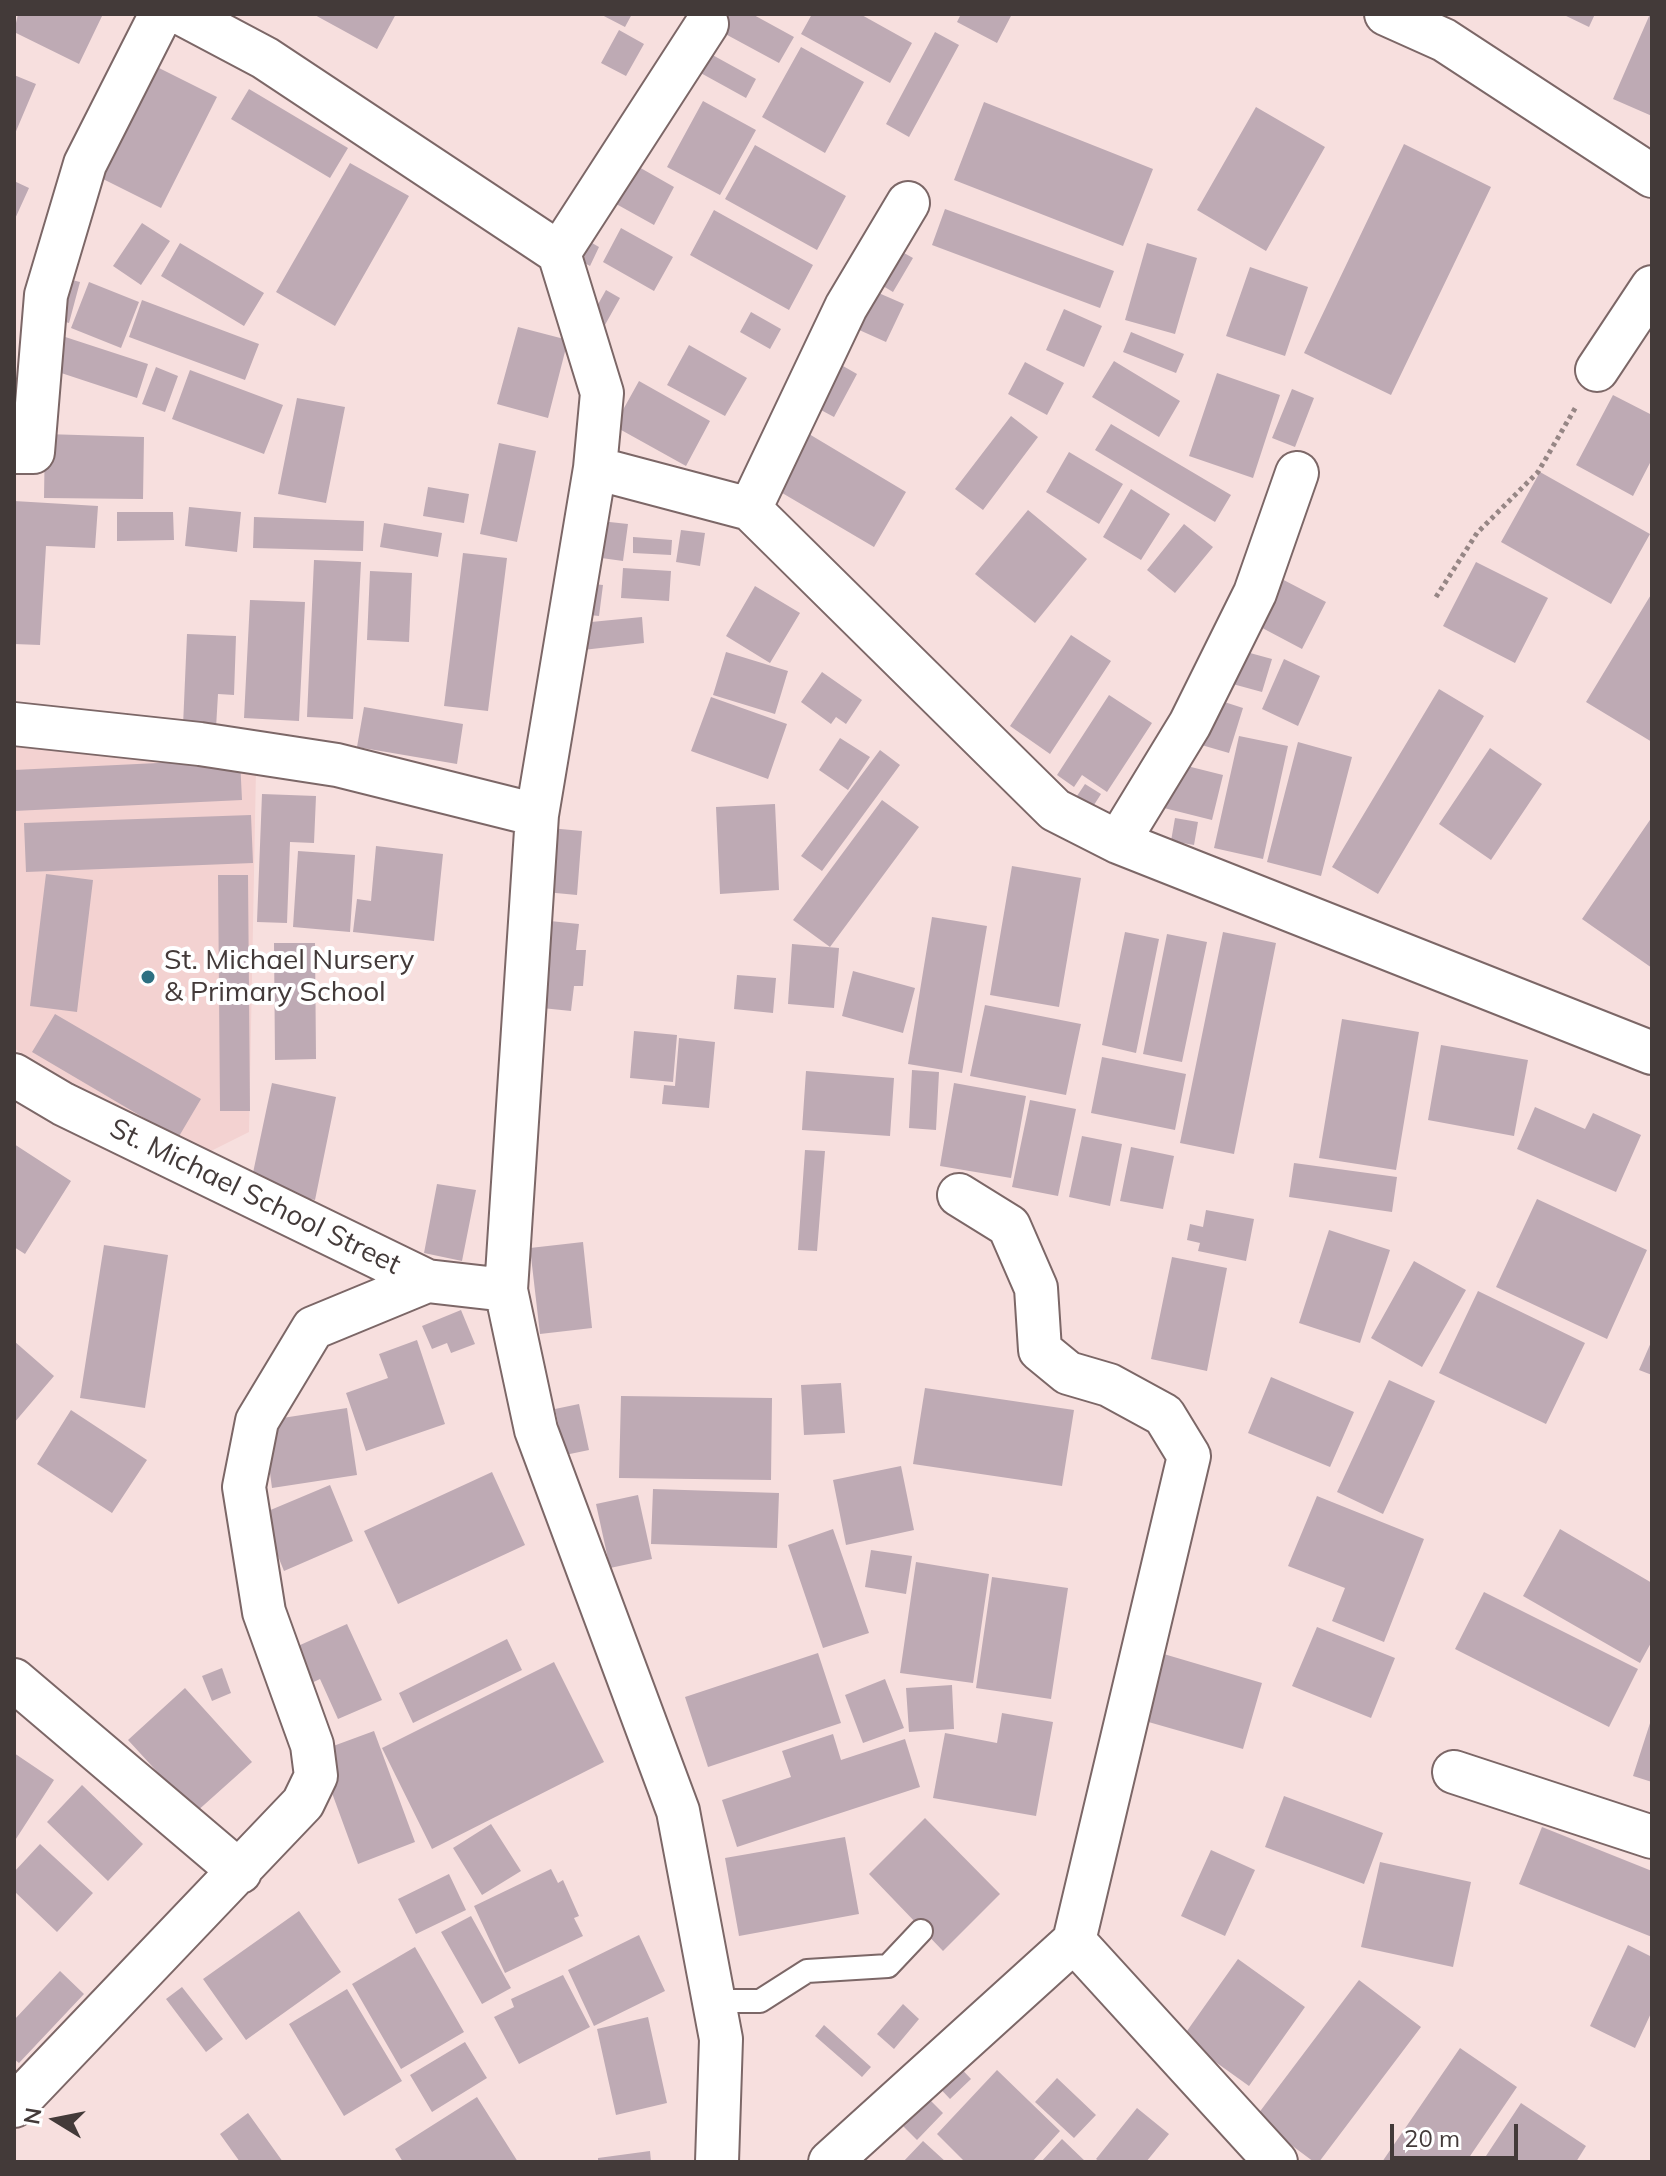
<!DOCTYPE html>
<style>
body{margin:0}
#map{position:relative;width:1666px;height:2176px;overflow:hidden;background:#f7dfde;font-family:Mulish,sans-serif}
canvas{display:block}
.frame{position:absolute;inset:0;border:16px solid #433a39;pointer-events:none}
.north{position:absolute;left:16px;top:2080px;width:80px;height:80px;-webkit-text-stroke:6px #fff;paint-order:stroke;rotate:280deg;font-size:22px;font-weight:700;line-height:32px;text-align:center;color:#433a39}
.north::after{content:'';display:block;margin:auto;width:28px;height:36px;background:#433a39;clip-path:polygon(50% 0,100% 100%,50% 72%,0 100%)}
.scale{position:absolute;left:1390px;top:2124px;width:128px;height:36px;box-sizing:border-box;border:4px solid #433a39;border-top:0;padding-left:10px;font-size:24px;line-height:28px;white-space:nowrap;color:#433a39;-webkit-text-stroke:6px #fff;paint-order:stroke}
</style>
<div id="map">
<canvas width="1666" height="2176"></canvas>
<div class="frame"></div>
<div class="north">N</div>
<div class="scale">20 m</div>
</div>
<script>
const ctx = document.querySelector('canvas').getContext('2d');
ctx.lineJoin = 'round';
function paint(path, color) {
  ctx.fillStyle = color;
  ctx.fill(path, 'evenodd');
}
function toPath(rows) {
  const path = new Path2D();
  for (const r of rows) {
    path.moveTo(r[0], r[1]);
    for (let i = 2; i < r.length; i += 2) path.lineTo(r[i], r[i + 1]);
  }
  return path;
}
function stroke(path, color, width, dash) {
  ctx.strokeStyle = color;
  ctx.lineWidth = width;
  ctx.lineCap = dash ? 'butt' : 'round';
  ctx.setLineDash(dash || []);
  ctx.stroke(path);
}
function label(font, color, halo, rows, align = 'center') {
  ctx.font = font + ' Mulish,sans-serif';
  ctx.lineWidth = 8;
  ctx.setLineDash([]);
  ctx.textBaseline = 'middle';
  ctx.strokeStyle = halo;
  ctx.fillStyle = color;
  for (const [text, x, y, turn = 0] of rows) {
    ctx.save();
    ctx.translate(x, y);
    ctx.rotate((+turn || 0) * Math.PI / 180);
    ctx.textAlign = isNaN(turn) ? turn : align;
    if (halo) ctx.strokeText(text, 0, 0);
    ctx.fillText(text, 0, 0);
    ctx.restore();
  }
}
const built = toPath([
 [14,747,151,751,256,769,249,1132,205,1154,84,1097,14,1048]
]);
const building = toPath([
 [18,14,103,14,79,64,14,32],
 [313,14,396,14,377,49],
 [600,14,632,14,625,27],
 [710,14,752,14,794,37,779,63,705,23],
 [812,14,860,14,912,43,890,83,801,34],
 [961,14,1012,14,997,43,957,22],
 [1562,14,1595,14,1589,27],
 [1650,14,1652,14,1652,116,1613,99],
 [619,30,644,44,626,76,601,63],
 [935,32,959,45,909,137,886,124],
 [698,47,756,79,746,98,688,66],
 [801,47,864,82,825,153,762,117],
 [157,67,217,97,161,208,101,178],
 [14,75,36,84,14,136],
 [249,89,348,148,330,178,231,119],
 [703,101,756,130,720,195,667,167],
 [984,102,1153,169,1123,246,954,180],
 [1256,107,1325,147,1266,251,1197,210],
 [1404,144,1491,187,1391,395,1304,353],
 [755,145,846,196,817,250,725,199],
 [630,162,674,187,654,225,609,200],
 [350,163,409,196,335,326,276,292],
 [14,181,29,188,14,221],
 [945,209,1114,271,1100,308,932,245],
 [714,210,813,265,789,310,690,255],
 [142,223,170,241,141,285,113,266],
 [621,228,673,257,654,291,603,262],
 [578,235,599,247,590,266,568,254],
 [180,243,264,293,244,326,161,276],
 [1147,243,1197,258,1175,334,1125,320],
 [888,244,913,258,893,292,868,277],
 [1250,267,1308,287,1285,356,1226,336],
 [60,277,80,282,69,323,49,317],
 [89,282,139,302,121,348,71,328],
 [606,290,620,298,601,332,587,324],
 [874,291,904,304,886,342,857,329],
 [142,300,259,344,245,380,129,337],
 [1064,309,1102,326,1084,367,1046,350],
 [751,312,781,329,770,349,740,332],
 [518,327,568,340,548,418,497,404],
 [1131,332,1184,354,1176,373,1123,352],
 [53,333,148,364,137,398,43,367],
 [689,345,747,378,725,416,667,385],
 [829,358,857,374,834,417,806,402],
 [1114,361,1180,401,1159,437,1092,397],
 [1025,362,1064,383,1047,415,1008,394],
 [156,367,178,376,165,412,142,404],
 [190,370,283,405,264,454,172,419],
 [1217,373,1280,395,1253,478,1189,456],
 [639,381,710,421,686,466,614,426],
 [1292,389,1314,398,1295,447,1272,438],
 [1613,395,1652,415,1652,459,1633,496,1576,465],
 [297,398,345,407,326,503,278,494],
 [1011,416,1038,437,983,510,955,489],
 [1111,424,1231,495,1215,522,1095,450],
 [804,431,906,492,874,547,772,487],
 [45,434,144,437,143,499,44,498],
 [499,443,536,451,517,542,480,534],
 [1069,452,1123,484,1099,524,1046,492],
 [1540,472,1650,534,1611,604,1501,542],
 [428,487,469,494,464,523,423,516],
 [1131,489,1170,514,1141,560,1103,537],
 [14,501,98,506,95,548,46,546,40,645,14,644],
 [189,507,241,512,237,552,185,546],
 [1028,510,1087,559,1035,623,975,574],
 [117,512,173,512,174,540,117,541],
 [254,517,364,521,363,551,253,548],
 [591,520,628,524,623,561,587,556],
 [384,523,442,533,438,557,380,547],
 [1184,524,1213,547,1175,593,1147,570],
 [681,530,705,533,700,566,676,562],
 [633,537,672,540,671,555,633,553],
 [463,553,507,558,488,711,444,706],
 [314,560,361,562,353,719,307,717],
 [1476,562,1548,598,1515,663,1443,626],
 [623,568,671,571,669,601,621,598],
 [370,571,412,573,409,642,367,640],
 [1276,576,1326,602,1302,649,1251,622],
 [584,583,603,585,599,616,580,614],
 [755,586,800,613,770,663,726,636],
 [1652,593,1652,742,1586,702],
 [250,600,305,602,299,721,244,718],
 [642,617,644,643,583,650,581,623],
 [187,634,236,636,234,695,218,694,216,728,183,726],
 [1071,635,1111,661,1050,754,1010,726],
 [1239,650,1272,659,1262,692,1229,683],
 [726,652,788,671,775,714,713,695],
 [1284,659,1320,676,1298,726,1262,709],
 [822,672,862,700,846,724,836,717,831,724,801,702],
 [1439,689,1484,716,1378,894,1332,867],
 [1109,695,1152,723,1107,792,1082,775,1074,787,1057,775],
 [711,697,787,724,768,779,691,751],
 [1212,698,1243,708,1229,753,1198,744],
 [364,707,463,724,457,764,357,747],
 [1239,736,1288,746,1263,859,1214,848],
 [840,738,870,757,848,790,819,770],
 [1298,742,1352,757,1321,876,1267,862],
 [1490,748,1542,784,1491,860,1439,824],
 [880,750,900,765,822,871,801,856],
 [240,759,242,800,14,811,14,770],
 [1175,763,1223,775,1212,820,1164,808],
 [1085,784,1101,794,1085,819,1069,808],
 [262,794,316,796,314,843,290,842,287,923,257,922],
 [882,800,919,827,830,947,793,920],
 [775,804,779,890,720,894,716,807],
 [251,815,253,863,26,872,24,823],
 [1652,817,1652,968,1582,919],
 [1175,818,1198,822,1194,845,1171,841],
 [550,828,582,831,577,895,545,892],
 [376,846,443,854,434,941,353,932,357,899,371,901],
 [298,851,355,855,350,932,293,927],
 [1012,866,1081,878,1059,1007,990,995],
 [46,874,93,880,77,1012,30,1006],
 [218,875,248,875,250,1111,220,1111],
 [932,917,987,926,962,1073,908,1064],
 [550,921,579,924,576,950,586,950,583,986,574,986,571,1011,542,1008],
 [1125,932,1159,939,1136,1053,1102,1045],
 [1223,932,1276,943,1234,1154,1180,1143],
 [1167,934,1207,942,1182,1062,1143,1054],
 [274,943,315,943,316,1059,275,1060],
 [792,944,839,948,834,1008,788,1004],
 [853,971,915,988,903,1033,842,1016],
 [737,975,776,978,773,1013,734,1009],
 [985,1005,1081,1024,1066,1095,970,1076],
 [55,1014,201,1099,178,1138,32,1052],
 [1342,1019,1419,1032,1396,1170,1319,1158],
 [634,1031,677,1035,673,1082,630,1078],
 [679,1038,715,1042,709,1108,662,1104,664,1085,675,1086],
 [1441,1045,1528,1060,1514,1136,1428,1120],
 [1102,1057,1186,1074,1175,1130,1091,1113],
 [912,1070,939,1072,936,1130,909,1128],
 [806,1071,894,1078,890,1136,802,1130],
 [272,1083,336,1097,315,1200,250,1187],
 [954,1083,1026,1096,1011,1178,940,1166],
 [1030,1100,1076,1109,1058,1196,1012,1187],
 [1535,1107,1585,1129,1593,1113,1641,1135,1616,1192,1517,1149],
 [1082,1136,1122,1144,1110,1206,1069,1197],
 [14,1144,71,1181,25,1254,14,1247],
 [1131,1147,1174,1156,1163,1209,1120,1201],
 [805,1150,825,1151,817,1251,798,1250],
 [1294,1163,1397,1177,1392,1212,1289,1197],
 [437,1184,476,1190,462,1261,424,1253],
 [1537,1199,1647,1250,1607,1339,1496,1287],
 [1206,1210,1254,1219,1246,1261,1198,1251,1200,1243,1187,1240,1190,1224,1203,1227],
 [1329,1230,1390,1250,1360,1343,1299,1323],
 [583,1242,592,1328,540,1334,530,1248],
 [104,1245,168,1255,145,1408,80,1398],
 [1172,1257,1227,1268,1207,1371,1151,1359],
 [1414,1261,1466,1290,1422,1367,1371,1338],
 [1478,1291,1585,1343,1546,1424,1439,1373],
 [461,1310,475,1344,451,1353,447,1343,432,1349,422,1326],
 [417,1340,445,1424,366,1451,346,1393,388,1378,379,1354],
 [1652,1340,1652,1375,1639,1370],
 [14,1341,54,1376,14,1423],
 [1271,1377,1354,1412,1330,1467,1248,1433],
 [1389,1380,1435,1401,1383,1514,1337,1492],
 [841,1383,845,1433,804,1435,801,1385],
 [925,1388,1074,1410,1062,1486,913,1464],
 [621,1396,772,1398,771,1480,619,1478],
 [579,1404,589,1450,565,1455,555,1409],
 [347,1408,357,1475,272,1488,263,1421],
 [71,1410,147,1460,112,1513,37,1464],
 [901,1466,914,1530,846,1545,833,1480],
 [492,1472,525,1545,398,1604,364,1531],
 [330,1485,353,1541,284,1571,261,1514],
 [653,1489,779,1493,777,1548,651,1544],
 [638,1495,652,1559,610,1568,596,1504],
 [1317,1496,1424,1539,1384,1642,1332,1621,1345,1588,1288,1566],
 [833,1529,869,1633,823,1648,788,1545],
 [1560,1529,1652,1583,1652,1641,1640,1663,1523,1596],
 [871,1550,912,1556,906,1594,865,1587],
 [916,1562,989,1574,973,1683,900,1673],
 [992,1577,1068,1588,1051,1699,976,1688],
 [1484,1592,1638,1669,1609,1727,1455,1649],
 [347,1624,382,1700,338,1719,320,1679,305,1686,289,1650],
 [1317,1627,1395,1658,1371,1718,1292,1686],
 [507,1639,522,1670,413,1723,399,1693],
 [1157,1652,1262,1683,1243,1749,1138,1719],
 [818,1653,841,1723,708,1767,685,1697],
 [554,1662,604,1762,432,1849,382,1748],
 [222,1668,231,1693,212,1701,202,1676],
 [885,1679,904,1728,863,1743,845,1695],
 [952,1685,954,1729,909,1732,906,1688],
 [185,1688,252,1762,195,1813,128,1740],
 [1002,1713,1053,1722,1036,1816,933,1798,945,1733,997,1743],
 [1651,1720,1652,1720,1652,1782,1633,1776],
 [374,1731,415,1842,358,1864,317,1752],
 [833,1734,841,1760,905,1739,920,1787,737,1847,722,1800,791,1777,782,1751],
 [14,1753,54,1780,14,1842],
 [82,1785,143,1844,108,1881,47,1822],
 [1284,1796,1383,1833,1364,1884,1265,1847],
 [925,1818,1000,1894,943,1951,869,1874],
 [491,1824,521,1871,482,1895,453,1848],
 [1542,1827,1652,1871,1652,1937,1519,1884],
 [845,1837,859,1914,739,1936,725,1858],
 [40,1844,93,1893,57,1932,14,1891,14,1872],
 [1211,1850,1255,1870,1225,1936,1181,1916],
 [1380,1862,1471,1882,1453,1967,1361,1947],
 [551,1869,558,1883,563,1880,579,1916,574,1918,583,1936,505,1973,474,1906],
 [449,1874,466,1910,416,1934,398,1899],
 [299,1911,341,1972,246,2040,203,1979],
 [471,1916,511,1988,482,2004,441,1932],
 [639,1935,665,1991,594,2026,568,1970],
 [1628,1945,1652,1957,1652,2011,1635,2048,1590,2026],
 [415,1947,464,2032,401,2069,352,1984],
 [1238,1959,1305,2007,1249,2086,1182,2038],
 [60,1971,84,1994,19,2063,14,2059,14,2020],
 [563,1975,590,2027,519,2064,494,2017,514,2007,511,1999],
 [1359,1980,1421,2027,1319,2162,1314,2162,1255,2118],
 [182,1987,223,2039,206,2052,166,1999],
 [347,1989,402,2081,344,2116,289,2024],
 [903,2004,919,2019,894,2049,877,2034],
 [648,2017,667,2103,616,2115,597,2029],
 [824,2025,871,2067,862,2077,815,2036],
 [465,2042,487,2078,432,2112,410,2075],
 [1460,2048,1517,2087,1466,2162,1382,2162],
 [953,2060,971,2079,950,2099,932,2080],
 [997,2070,1060,2131,1032,2162,965,2162,937,2134],
 [1057,2078,1096,2115,1074,2138,1035,2102],
 [477,2097,518,2162,403,2162,395,2149],
 [927,2097,943,2113,917,2140,901,2124],
 [1521,2103,1586,2146,1576,2162,1482,2162],
 [1137,2108,1169,2134,1146,2162,1100,2162,1096,2159],
 [248,2113,283,2162,240,2162,220,2134],
 [1062,2139,1086,2162,1041,2162],
 [923,2141,946,2162,903,2162],
 [650,2151,651,2162,598,2162,598,2158]
]);
const path = toPath([
 [1436,597,1477,533,1538,472,1577,405]
]);
const lane = toPath([
 [714,2001,760,2001,807,1971,888,1966,921,1931]
]);
const street = toPath([
 [182,14,265,58,559,253,602,393,595,468,537,815,506,1290,536,1430,678,1811,721,2039,717,2162],
 [1386,14,1444,40,1652,176],
 [559,253,707,24],
 [1597,370,1652,287],
 [14,452,33,452,46,295,85,164,161,14],
 [595,468,750,509,1055,810,1118,842,1652,1053],
 [750,509,846,307,908,203],
 [14,724,200,744,337,765,537,815],
 [1118,842,1190,724,1255,593,1297,473],
 [14,1075,63,1104,427,1281,506,1290],
 [14,1680,240,1872],
 [1454,1772,1652,1837],
 [1074,1941,1276,2162],
 [14,2106,303,1803,316,1776,312,1745,264,1612,244,1487,257,1421,313,1328,427,1281],
 [830,2162,1074,1941,1189,1456,1164,1415,1109,1385,1068,1373,1040,1350,1036,1288,1009,1226,959,1195]
]);
const markers = [
 [148,977,8,"#2d6f81"]
];
const poiNames = [
 ["St. Michael Nursery",164,961],
 ["& Primary School",164,993]
];
const streetNames = [
 ["St. Michael School Street",255,1197,26]
];
paint(built, '#f3d2d1');
paint(building, '#beaab4');
stroke(lane, '#7c6767', 26);
stroke(street, '#7c6767', 46);
stroke(path, '#968685', 5, [4, 4]);
stroke(lane, '#fff', 22);
stroke(street, '#fff', 42);
for (const [x, y, r, color] of markers) {
  const dot = new Path2D();
  dot.arc(x, y, r, 0, 2 * Math.PI);
  ctx.fillStyle = color;
  ctx.fill(dot);
  stroke(dot, '#fff', 3);
}
label('28px', '#433a39', '#fff', poiNames, 'left');
label('28px', '#433a39', '#fff', streetNames);
</script>
